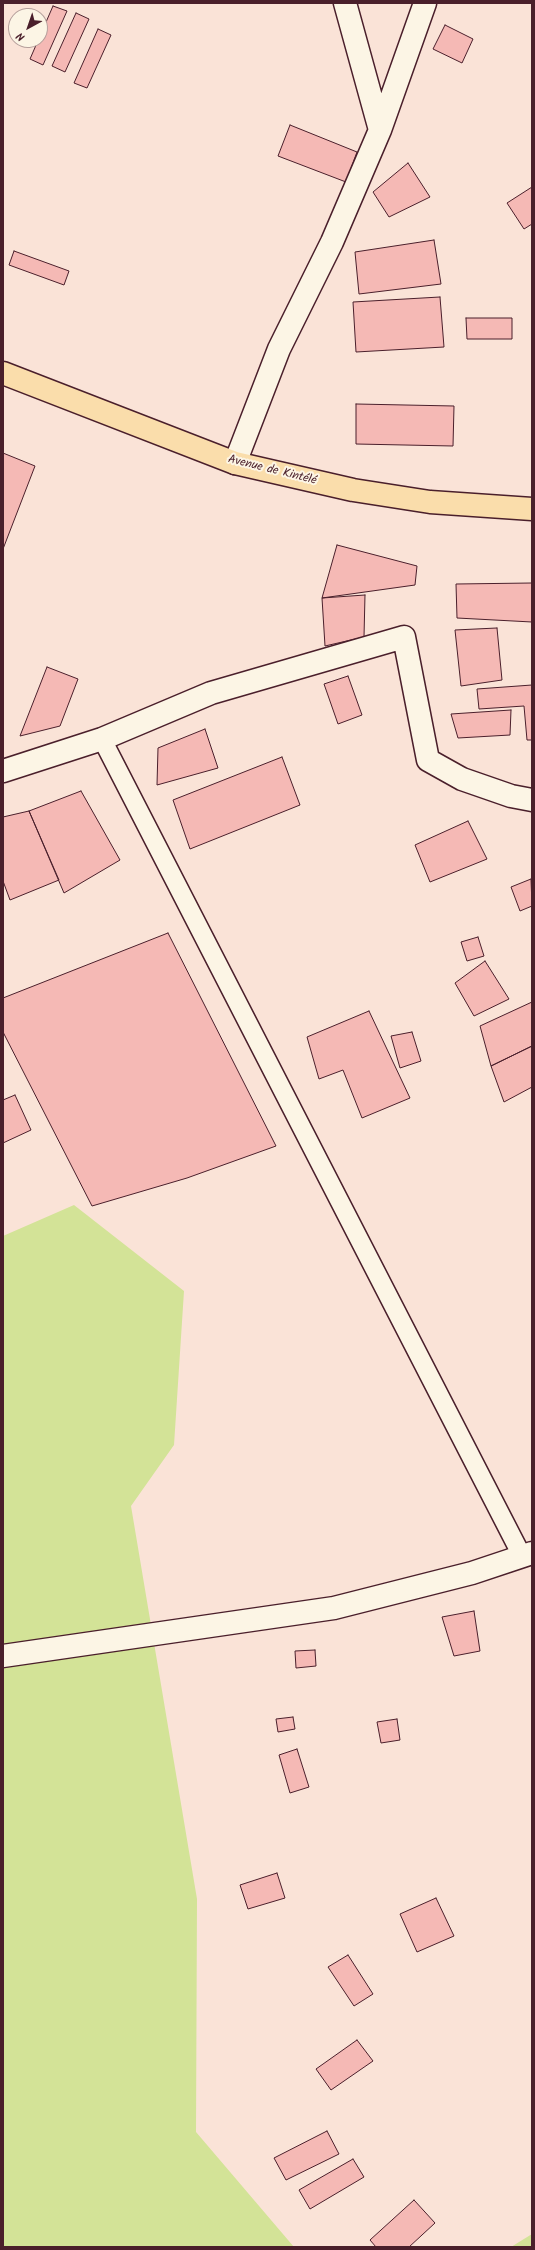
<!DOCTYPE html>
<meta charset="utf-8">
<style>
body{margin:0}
#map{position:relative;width:535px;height:2250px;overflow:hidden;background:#fae3d7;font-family:Kalam,sans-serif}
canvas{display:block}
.frame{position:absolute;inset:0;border:4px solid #4a1f2b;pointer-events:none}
.north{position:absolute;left:8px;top:8px;width:40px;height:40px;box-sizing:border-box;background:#fcf5e5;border:1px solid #b59f9b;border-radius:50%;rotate:220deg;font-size:11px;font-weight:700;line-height:16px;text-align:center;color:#4a1f2b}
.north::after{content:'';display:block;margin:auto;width:14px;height:18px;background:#4a1f2b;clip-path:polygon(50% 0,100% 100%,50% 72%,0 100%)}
</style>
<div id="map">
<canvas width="535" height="2250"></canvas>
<div class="frame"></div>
<div class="north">N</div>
</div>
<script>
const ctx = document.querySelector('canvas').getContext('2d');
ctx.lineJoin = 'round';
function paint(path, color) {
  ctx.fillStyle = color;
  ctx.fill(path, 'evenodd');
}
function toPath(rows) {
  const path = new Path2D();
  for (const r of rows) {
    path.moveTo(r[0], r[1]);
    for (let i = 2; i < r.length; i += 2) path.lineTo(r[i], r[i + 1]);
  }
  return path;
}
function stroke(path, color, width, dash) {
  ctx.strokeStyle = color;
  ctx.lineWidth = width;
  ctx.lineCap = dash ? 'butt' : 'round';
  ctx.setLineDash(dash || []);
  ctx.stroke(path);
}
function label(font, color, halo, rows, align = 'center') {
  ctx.font = font + ' Kalam,sans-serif';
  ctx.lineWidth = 4;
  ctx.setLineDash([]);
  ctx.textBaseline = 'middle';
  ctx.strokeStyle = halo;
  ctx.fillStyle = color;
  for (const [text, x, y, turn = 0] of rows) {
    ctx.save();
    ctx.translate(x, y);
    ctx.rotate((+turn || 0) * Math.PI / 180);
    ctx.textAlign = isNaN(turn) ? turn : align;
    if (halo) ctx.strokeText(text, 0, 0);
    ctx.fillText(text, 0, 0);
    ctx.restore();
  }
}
const green = toPath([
 [74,1205,184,1291,174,1445,131,1506,197,1899,196,2132,294,2247,3,2247,3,1236],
 [532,2234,532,2247,511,2247]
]);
const building = toPath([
 [53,6,67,11,43,65,30,59,53,6],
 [76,13,89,19,65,72,52,66,76,13],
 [445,25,473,39,462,63,433,49,445,25],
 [98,29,111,35,87,88,74,83,98,29],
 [290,125,357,152,346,182,278,156,290,125],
 [408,163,430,197,389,217,373,192,408,163],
 [532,187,532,224,524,229,507,203,532,187],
 [434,240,441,284,359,294,355,252,434,240],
 [14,251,69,271,64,285,9,265,14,251],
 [440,297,444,347,356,352,353,302,440,297],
 [466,318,512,318,512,339,467,339,466,318],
 [356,404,454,406,453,446,356,444,356,404],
 [3,453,35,466,3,549,3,453],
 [337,545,417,566,415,585,322,598,337,545],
 [532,583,532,622,457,618,456,584,532,583],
 [365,595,364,637,325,646,322,598,365,595],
 [497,628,502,680,461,686,455,630,497,628],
 [47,667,78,679,60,726,20,736,47,667],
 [348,676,362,715,338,724,324,684,348,676],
 [532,685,532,740,527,740,524,706,479,709,477,689,532,685],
 [511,710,510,735,458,738,451,714,511,710],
 [205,729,218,768,157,785,158,748,205,729],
 [282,757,300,805,190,849,173,800,282,757],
 [81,791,120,860,64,893,29,811,81,791],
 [29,811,59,880,10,900,3,881,3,817,29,811],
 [468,821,487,859,430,882,415,845,468,821],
 [531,879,532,906,520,911,511,887,531,879],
 [168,933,276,1146,187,1178,92,1206,3,1032,3,998,168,933],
 [478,937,484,956,467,961,461,942,478,937],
 [485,961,509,999,474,1016,455,983,485,961],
 [532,1002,532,1046,491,1066,480,1026,532,1002],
 [369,1011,410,1098,362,1118,343,1070,319,1079,307,1037,369,1011],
 [412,1032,421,1061,400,1068,391,1036,412,1032],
 [532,1046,532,1087,504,1102,491,1066,532,1046],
 [15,1095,31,1130,3,1143,3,1100,15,1095],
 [474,1611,480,1651,454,1656,442,1617,474,1611],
 [315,1650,316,1666,296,1668,295,1651,315,1650],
 [293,1717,295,1729,278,1732,276,1719,293,1717],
 [397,1719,400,1740,381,1743,377,1722,397,1719],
 [297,1749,309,1787,290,1793,279,1755,297,1749],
 [277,1873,285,1898,248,1909,240,1885,277,1873],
 [436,1898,454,1936,417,1952,400,1914,436,1898],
 [348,1955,373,1994,354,2006,328,1967,348,1955],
 [357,2040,373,2061,331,2090,316,2069,357,2040],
 [327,2131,339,2154,286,2180,274,2158,327,2131],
 [353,2159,364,2177,310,2209,299,2190,353,2159],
 [414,2200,435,2223,409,2247,376,2247,370,2240,414,2200]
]);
const lane = toPath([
 [102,739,522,1556]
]);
const street = toPath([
 [345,3,380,130],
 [235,463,279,349,332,242,380,130,425,3],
 [3,771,102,739,211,693,404,637,428,760,462,779,511,796,532,800],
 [3,1656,334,1608,472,1573,532,1553]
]);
const primary = toPath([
 [3,373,235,463,353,490,430,502,532,509]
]);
const streetNames = [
 ["Avenue de Kintélé",272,471,14]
];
paint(green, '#d3e397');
paint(building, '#f5b9b5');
stroke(building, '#4a1f2b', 1);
stroke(lane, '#4a1f2b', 21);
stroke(street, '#4a1f2b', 25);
stroke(primary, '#4a1f2b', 25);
stroke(lane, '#fcf5e5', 18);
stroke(street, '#fcf5e5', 22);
stroke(primary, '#faddab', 22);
label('12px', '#4a1f2b', '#fcf5e5', streetNames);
</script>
